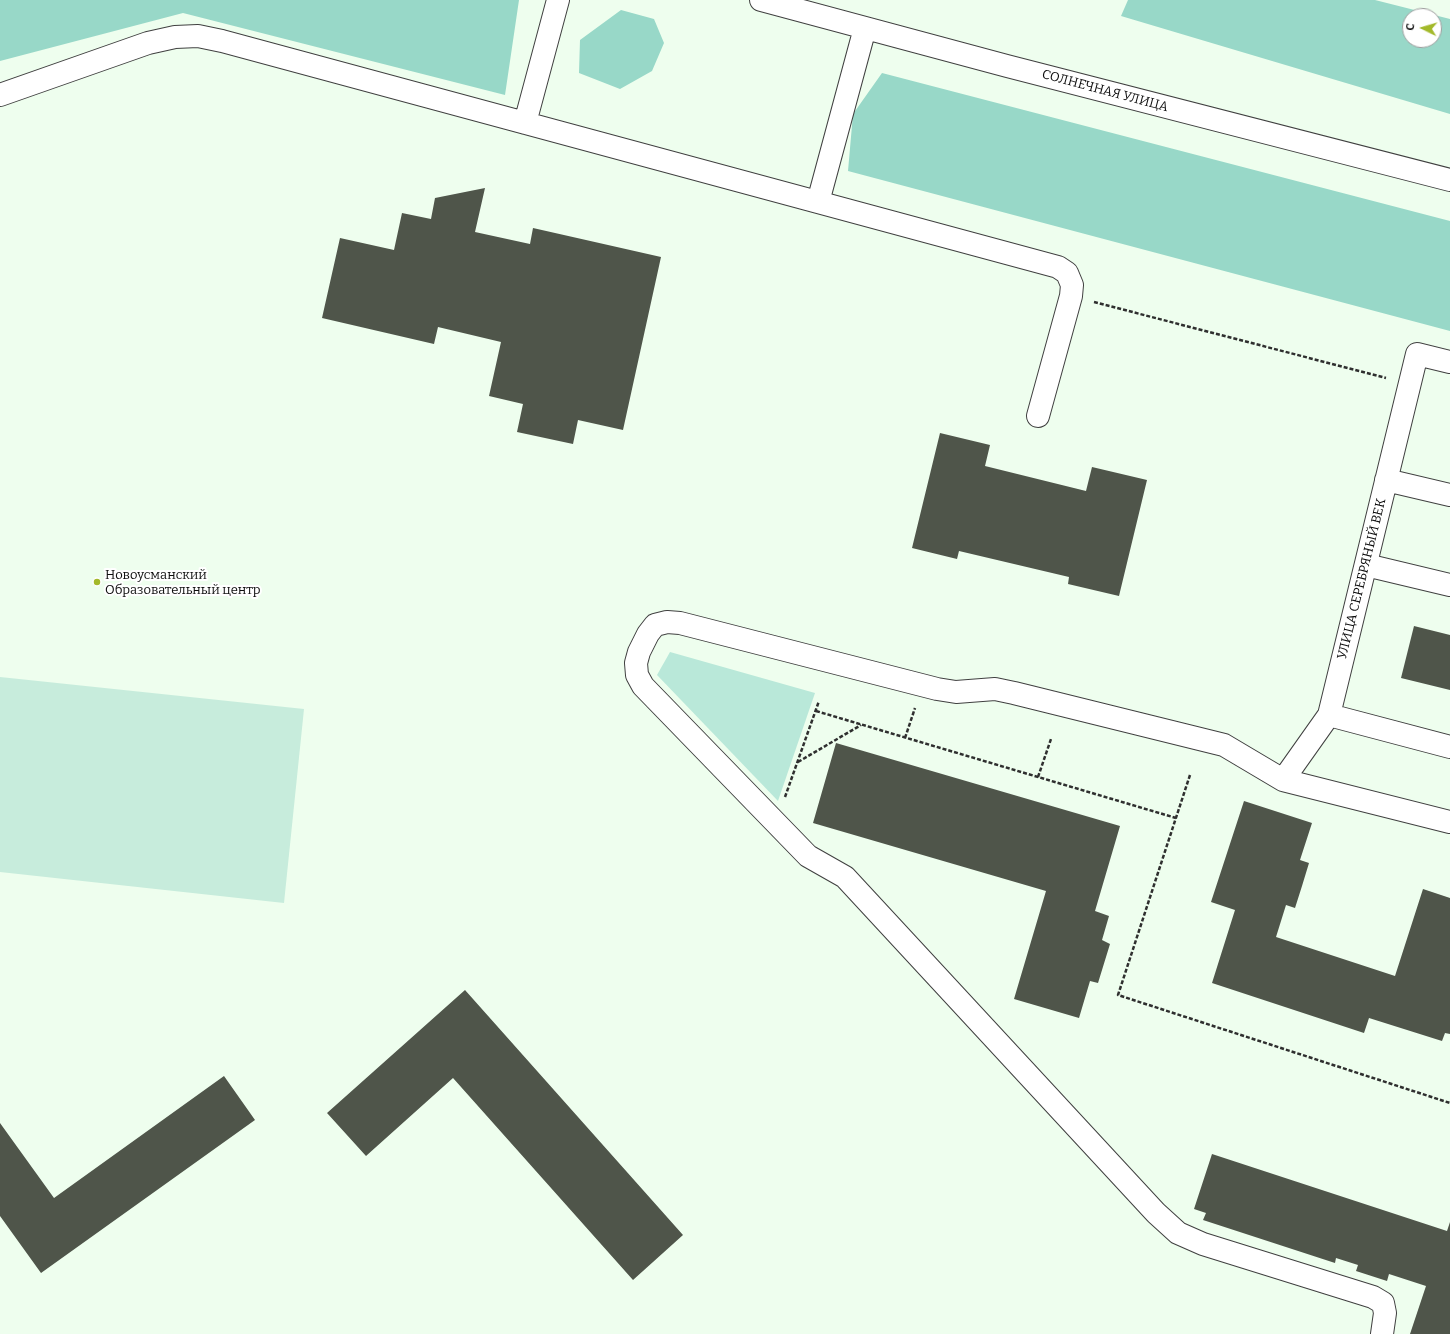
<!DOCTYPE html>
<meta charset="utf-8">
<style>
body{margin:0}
#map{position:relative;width:1450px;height:1334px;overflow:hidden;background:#eefeee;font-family:Bitter,serif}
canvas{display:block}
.north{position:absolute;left:1402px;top:8px;width:40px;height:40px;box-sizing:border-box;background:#fff;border:1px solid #9e9e9e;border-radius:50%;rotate:275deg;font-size:11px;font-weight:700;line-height:16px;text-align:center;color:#0d0d0d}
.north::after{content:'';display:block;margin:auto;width:14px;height:18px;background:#a3b92a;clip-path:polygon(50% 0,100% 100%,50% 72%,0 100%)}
</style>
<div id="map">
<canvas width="1450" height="1334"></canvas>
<div class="north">С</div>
</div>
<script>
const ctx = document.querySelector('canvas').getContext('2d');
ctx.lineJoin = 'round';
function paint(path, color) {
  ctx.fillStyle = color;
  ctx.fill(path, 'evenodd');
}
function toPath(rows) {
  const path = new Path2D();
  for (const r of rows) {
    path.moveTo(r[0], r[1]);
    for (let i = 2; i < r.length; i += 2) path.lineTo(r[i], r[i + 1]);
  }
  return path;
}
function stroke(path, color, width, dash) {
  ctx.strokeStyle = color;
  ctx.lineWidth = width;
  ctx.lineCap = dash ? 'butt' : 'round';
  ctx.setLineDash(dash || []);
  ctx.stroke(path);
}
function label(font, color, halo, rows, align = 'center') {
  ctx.font = font + ' Bitter,serif';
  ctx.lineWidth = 4;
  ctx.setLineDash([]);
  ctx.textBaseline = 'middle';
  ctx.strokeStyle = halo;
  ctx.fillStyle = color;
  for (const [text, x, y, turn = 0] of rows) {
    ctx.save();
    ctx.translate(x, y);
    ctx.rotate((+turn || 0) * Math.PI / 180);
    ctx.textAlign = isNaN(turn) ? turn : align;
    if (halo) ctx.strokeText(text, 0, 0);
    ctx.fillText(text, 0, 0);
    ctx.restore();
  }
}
const green = toPath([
 [670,652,815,693,778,801,657,675]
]);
const forest = toPath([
 [0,0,519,0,505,95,183,13,0,61],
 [1128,0,1375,0,1450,19,1450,114,1121,16],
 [1410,16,1434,16,1434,40,1410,40],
 [621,10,654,19,664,43,652,71,620,89,579,73,580,40],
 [882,73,1450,221,1450,331,848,171,853,114]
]);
const pitch = toPath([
 [0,677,304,709,284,903,0,872]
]);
const building = toPath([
 [485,188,475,232,530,244,533,228,661,257,623,430,578,420,573,444,517,432,523,404,489,396,501,342,438,327,434,344,322,318,340,238,394,250,402,213,431,219,435,198],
 [940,433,990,445,985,466,1086,491,1092,467,1147,480,1119,596,1068,584,1069,577,959,551,957,559,912,548],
 [1414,626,1450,635,1450,690,1401,678],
 [836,743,1120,826,1095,911,1109,916,1102,940,1110,944,1098,983,1090,981,1079,1018,1014,999,1046,891,813,823],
 [1244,801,1312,823,1300,860,1309,863,1302,886,1295,908,1286,905,1276,937,1395,976,1423,889,1450,898,1450,1034,1445,1033,1442,1041,1369,1018,1364,1033,1212,983,1235,910,1211,902],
 [465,990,683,1235,633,1280,453,1078,366,1156,327,1113],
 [224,1076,255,1120,41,1273,0,1216,0,1123,54,1198],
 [1212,1154,1447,1231,1450,1222,1450,1334,1410,1334,1426,1286,1389,1274,1387,1281,1356,1271,1358,1265,1336,1258,1335,1263,1203,1220,1206,1213,1194,1209]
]);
const path = toPath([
 [1094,302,1386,378],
 [816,711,1176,818],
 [905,738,915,708],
 [798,762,861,725],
 [1190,775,1118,995,1450,1103],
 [1038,777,1051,739],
 [785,797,819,701]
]);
const minor = toPath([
 [761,0,1007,66,1450,180],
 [0,95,148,43,175,37,198,36,222,41,1058,267,1067,273,1072,285,1071,296,1038,416],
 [525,123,558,0],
 [818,202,865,28],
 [1450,362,1417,354,1329,715,1450,747],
 [1386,480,1450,495],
 [1366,565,1450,585],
 [1283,780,1329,715],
 [1382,1334,1385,1313,1383,1303,1373,1297,1203,1244,1178,1233,1156,1213,845,877,808,856,643,686,637,675,636,663,639,652,648,634,655,625,667,622,680,623,937,689,956,692,995,689,1014,693,1224,745,1283,780,1450,822]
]);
const markers = [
 [97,582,4,"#a3b92a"]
];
const streetNames = [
 ["СОЛНЕЧНАЯ УЛИЦА",1105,91,15],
 ["УЛИЦА СЕРЕБРЯНЫЙ ВЕК",1362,579,-76]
];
const poiNames = [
 ["Новоусманский",105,575],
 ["Образовательный центр",105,590]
];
paint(green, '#b9e8d9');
paint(forest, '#98d8c8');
paint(pitch, '#c7ecdc');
paint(building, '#4f554a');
stroke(minor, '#404040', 24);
stroke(path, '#2f2f2f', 2.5, [4, 2]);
stroke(minor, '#fff', 22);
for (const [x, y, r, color] of markers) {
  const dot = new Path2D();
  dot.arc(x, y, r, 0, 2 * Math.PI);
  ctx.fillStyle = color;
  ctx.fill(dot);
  stroke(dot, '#fff', 1.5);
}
label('13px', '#0d0d0d', '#fff', streetNames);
label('13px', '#0d0d0d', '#fff', poiNames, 'left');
</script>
